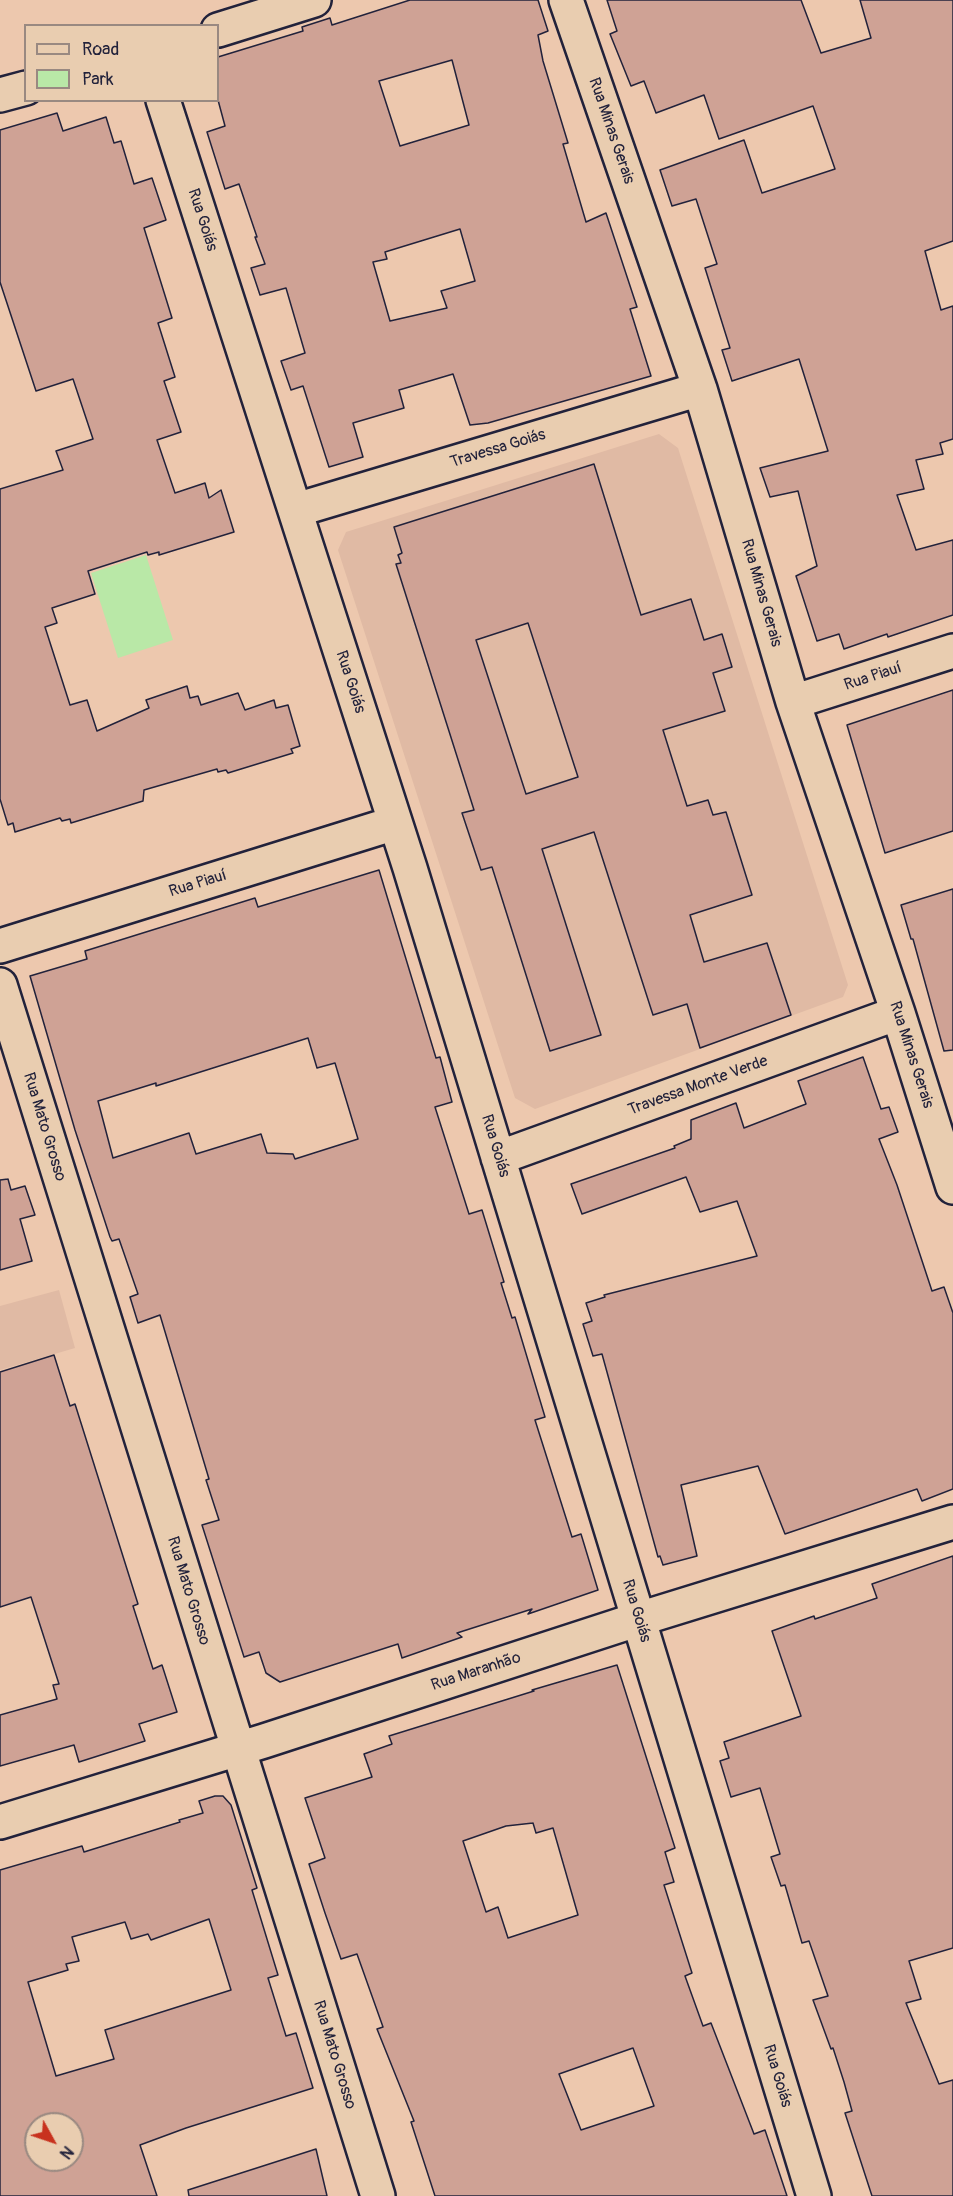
<!DOCTYPE html>
<meta charset="utf-8">
<style>
body{margin:0}
#map{position:relative;width:953px;height:2196px;overflow:hidden;background:#edc8ae;font-family:Pangolin,sans-serif}
canvas{display:block}
.legend{position:absolute;left:24px;top:24px;width:195px;height:78px;box-sizing:border-box;background:#e9cdb0;border:2px solid #998981;margin:0;padding:8px 10px;list-style:none;font-size:18px;color:#22223b}
.legend li{display:flex;align-items:center;gap:12px;height:30px}
.legend b{width:30px;border:2px solid #998981}
.north{position:absolute;left:24px;top:2112px;width:60px;height:60px;box-sizing:border-box;background:#e9cdb0;border:2px solid #998981;border-radius:50%;rotate:130deg;font-size:16px;font-weight:700;line-height:24px;text-align:center;color:#22223b}
.north::after{content:'';display:block;margin:auto;width:21px;height:27px;background:#c8321e;clip-path:polygon(50% 0,100% 100%,50% 72%,0 100%)}
</style>
<div id="map">
<canvas width="953" height="2196"></canvas>
<ul class="legend">
<li><b style="height:8px;background:#e9cdb0"></b>Road</li>
<li><b style="height:16px;background:#b9e8a7"></b>Park</li>
</ul>
<div class="north">N</div>
</div>
<script>
const ctx = document.querySelector('canvas').getContext('2d');
ctx.lineJoin = 'round';
function paint(path, color) {
  ctx.fillStyle = color;
  ctx.fill(path, 'evenodd');
}
function toPath(rows) {
  const path = new Path2D();
  for (const r of rows) {
    path.moveTo(r[0], r[1]);
    for (let i = 2; i < r.length; i += 2) path.lineTo(r[i], r[i + 1]);
  }
  return path;
}
function stroke(path, color, width, dash) {
  ctx.strokeStyle = color;
  ctx.lineWidth = width;
  ctx.lineCap = dash ? 'butt' : 'round';
  ctx.setLineDash(dash || []);
  ctx.stroke(path);
}
function label(font, color, halo, rows, align = 'center') {
  ctx.font = font + ' Pangolin,sans-serif';
  ctx.lineWidth = 5;
  ctx.setLineDash([]);
  ctx.textBaseline = 'middle';
  ctx.strokeStyle = halo;
  ctx.fillStyle = color;
  for (const [text, x, y, turn = 0] of rows) {
    ctx.save();
    ctx.translate(x, y);
    ctx.rotate((+turn || 0) * Math.PI / 180);
    ctx.textAlign = isNaN(turn) ? turn : align;
    if (halo) ctx.strokeText(text, 0, 0);
    ctx.fillText(text, 0, 0);
    ctx.restore();
  }
}
const built = toPath([
 [659,434,678,448,848,985,843,997,535,1109,515,1098,338,550,346,532],
 [59,1290,75,1348,0,1370,0,1306]
]);
const green = toPath([
 [146,555,173,640,118,658,91,573]
]);
const building = toPath([
 [410,0,538,0,548,31,538,35,543,61,568,143,563,144,586,222,606,213,637,307,630,309,651,376,488,423,470,425,453,374,399,390,404,408,353,423,363,457,329,467,303,386,291,390,281,361,305,353,286,288,260,295,251,268,265,264,255,237,257,237,239,184,225,189,207,132,225,126,218,100,218,57,303,31,302,27,330,18,332,25,410,0],
 [452,60,469,125,400,146,379,81,452,60],
 [460,229,475,281,441,291,447,308,390,321,373,262,387,259,385,252,460,229],
 [607,0,801,0,821,53,871,38,860,0,953,0,953,241,925,251,941,310,953,306,953,439,940,443,943,454,916,460,924,489,897,495,916,550,953,540,953,615,888,637,887,634,844,649,839,634,817,641,796,576,817,566,798,491,770,497,760,468,828,451,799,359,732,381,722,350,730,348,705,268,717,264,696,199,672,206,660,170,744,140,762,193,835,169,813,106,719,139,704,95,656,113,644,81,631,86,610,34,617,31,607,0],
 [57,113,63,131,106,117,114,143,121,141,134,184,152,178,166,220,144,228,172,318,158,323,175,377,164,381,181,432,157,440,175,493,205,483,209,498,221,490,234,532,159,555,159,552,148,555,147,552,88,571,95,594,52,608,57,623,45,627,70,705,87,700,97,731,149,708,146,700,187,686,190,698,198,696,201,705,238,693,245,710,274,700,276,708,288,705,300,746,291,749,293,753,228,773,226,770,218,772,217,769,144,790,143,801,71,823,70,819,62,821,60,818,15,832,13,823,8,825,0,799,0,489,63,470,56,451,93,439,73,379,36,391,0,282,0,130,57,113],
 [594,464,641,615,691,599,704,640,722,634,732,667,713,673,725,711,663,730,687,806,708,800,713,815,726,812,752,895,690,915,704,962,767,943,791,1015,700,1048,687,1004,653,1015,594,832,542,849,601,1035,550,1051,492,867,481,870,462,813,474,810,396,564,401,563,398,555,402,553,394,527,594,464],
 [528,623,578,777,526,794,476,640,528,623],
 [953,690,953,831,885,853,847,725,953,690],
 [379,870,436,1058,440,1057,452,1102,435,1107,469,1214,482,1210,504,1282,501,1283,512,1318,515,1317,545,1417,535,1420,572,1537,581,1534,598,1590,528,1614,532,1609,457,1633,462,1637,402,1658,398,1644,280,1682,266,1673,259,1652,244,1657,202,1525,219,1520,206,1480,209,1479,160,1315,138,1323,130,1297,138,1294,119,1239,112,1241,110,1237,75,1130,30,976,87,959,85,951,255,898,258,907,379,870],
 [308,1038,317,1068,335,1063,358,1139,295,1159,293,1154,267,1153,261,1134,196,1154,189,1133,113,1158,98,1101,156,1083,156,1086,308,1038],
 [953,889,953,1050,944,1051,913,939,911,939,901,905,953,889],
 [863,1057,881,1109,889,1107,898,1132,879,1139,897,1185,932,1291,944,1287,953,1313,953,1489,922,1501,917,1489,785,1534,758,1466,681,1485,697,1556,663,1565,660,1556,658,1557,602,1354,593,1356,583,1324,592,1321,586,1303,605,1297,604,1295,757,1256,737,1201,700,1212,686,1177,582,1214,571,1184,675,1148,674,1146,691,1139,691,1120,736,1103,744,1128,806,1104,798,1081,863,1057],
 [8,1179,11,1190,25,1186,35,1215,20,1219,32,1261,0,1270,0,1180,8,1179],
 [54,1355,70,1406,75,1404,138,1604,133,1606,153,1669,162,1665,177,1712,139,1724,145,1741,79,1762,74,1745,0,1766,0,1715,57,1699,53,1685,59,1684,31,1597,0,1607,0,1372,54,1355],
 [953,1556,953,1948,909,1961,921,1999,906,2003,939,2084,953,2080,953,2196,872,2196,845,2113,852,2111,844,2082,833,2048,831,2049,813,2000,828,1996,809,1941,802,1943,785,1885,781,1886,771,1857,780,1854,760,1788,731,1797,720,1761,729,1758,724,1742,801,1716,772,1631,814,1616,815,1619,877,1598,872,1584,953,1556],
 [617,1665,675,1848,665,1852,674,1882,664,1885,692,1973,685,1976,703,2026,711,2023,754,2134,765,2130,787,2196,435,2196,411,2122,414,2121,377,2029,383,2027,357,1954,341,1959,325,1913,309,1864,325,1858,305,1798,372,1777,364,1754,392,1744,389,1736,534,1691,532,1690,617,1665],
 [533,1823,536,1833,553,1828,578,1915,508,1938,498,1907,486,1912,463,1841,506,1826,533,1823],
 [633,2048,654,2106,581,2130,559,2074,633,2048],
 [215,1796,223,1796,231,1805,257,1888,252,1890,278,1975,268,1978,286,2036,296,2033,313,2088,186,2128,140,2145,157,2196,0,2196,0,1870,82,1846,84,1852,180,1822,179,1820,203,1813,199,1801,215,1796],
 [209,1919,231,1990,105,2030,114,2059,56,2076,28,1982,68,1970,66,1964,79,1961,72,1937,125,1922,131,1939,148,1934,151,1940,209,1919],
 [36,2124,72,2124,72,2160,36,2160,36,2124],
 [316,2149,327,2196,189,2196,188,2190,316,2149]
]);
const minor = toPath([
 [566,0,700,389,793,702,898,1013,953,1187],
 [218,30,314,0],
 [0,95,26,88],
 [163,100,410,868,814,2196],
 [296,510,700,389],
 [793,702,953,651],
 [0,946,395,823],
 [0,985,378,2196],
 [498,1158,898,1013],
 [0,1822,264,1741,639,1619,953,1522]
]);
const streetNames = [
 ["Rua Minas Gerais",611,131,71],
 ["Rua Goiás",202,220,72],
 ["Travessa Goiás",498,449,-17],
 ["Rua Minas Gerais",761,593,74],
 ["Rua Piauí",873,677,-18],
 ["Rua Goiás",350,682,72],
 ["Rua Piauí",198,884,-17],
 ["Rua Minas Gerais",911,1055,72],
 ["Travessa Monte Verde",698,1086,-20],
 ["Rua Mato Grosso",44,1127,73],
 ["Rua Goiás",495,1146,73],
 ["Rua Mato Grosso",188,1591,73],
 ["Rua Goiás",636,1611,73],
 ["Rua Maranhão",476,1672,-18],
 ["Rua Mato Grosso",334,2055,73],
 ["Rua Goiás",777,2076,73]
];
paint(built, '#e0baa4');
paint(green, '#b9e8a7');
paint(building, '#cfa295');
stroke(building, '#22223b', 1.5);
stroke(minor, '#22223b', 38);
stroke(minor, '#e9cdb0', 33);
label('16px', '#22223b', '#e9cdb0', streetNames);
</script>
